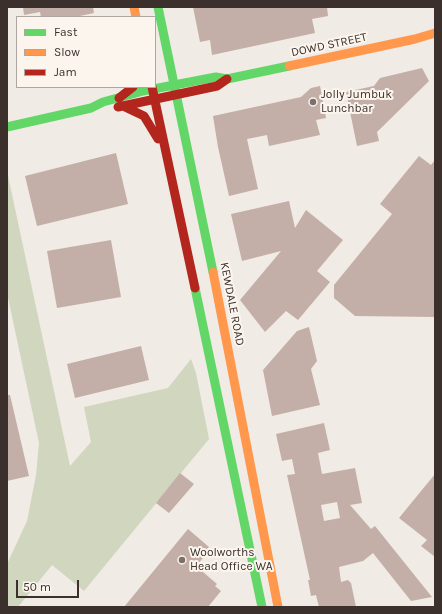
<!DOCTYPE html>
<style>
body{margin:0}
#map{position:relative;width:442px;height:614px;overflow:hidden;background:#f0ebe5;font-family:Karla,sans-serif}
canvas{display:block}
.frame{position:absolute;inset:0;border:8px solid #3b302b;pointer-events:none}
.legend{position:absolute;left:16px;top:16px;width:140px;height:72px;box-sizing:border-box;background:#fbf5ee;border:1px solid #aea6a0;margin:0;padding:5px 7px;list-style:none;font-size:12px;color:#3b302b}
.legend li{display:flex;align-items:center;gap:8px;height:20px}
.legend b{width:20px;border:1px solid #aea6a0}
.scale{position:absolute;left:16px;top:580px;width:63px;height:18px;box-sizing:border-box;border:2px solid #3b302b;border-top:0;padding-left:5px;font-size:12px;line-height:14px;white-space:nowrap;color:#3b302b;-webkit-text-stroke:3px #fbf5ee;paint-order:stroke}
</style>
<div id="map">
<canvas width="442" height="614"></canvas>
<div class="frame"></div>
<ul class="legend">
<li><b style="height:5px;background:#63d668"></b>Fast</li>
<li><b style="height:5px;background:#ff974d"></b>Slow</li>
<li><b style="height:5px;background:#b3261e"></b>Jam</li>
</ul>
<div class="scale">50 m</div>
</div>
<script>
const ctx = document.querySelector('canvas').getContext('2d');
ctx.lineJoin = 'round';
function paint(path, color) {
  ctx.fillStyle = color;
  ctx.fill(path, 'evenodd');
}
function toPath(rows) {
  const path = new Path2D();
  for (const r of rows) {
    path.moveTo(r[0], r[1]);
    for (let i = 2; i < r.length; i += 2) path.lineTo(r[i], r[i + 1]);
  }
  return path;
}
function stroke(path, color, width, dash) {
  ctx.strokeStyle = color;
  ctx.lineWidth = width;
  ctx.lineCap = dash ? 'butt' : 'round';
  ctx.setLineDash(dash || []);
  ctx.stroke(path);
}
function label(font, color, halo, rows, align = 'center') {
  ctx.font = font + ' Karla,sans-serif';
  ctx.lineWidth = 4;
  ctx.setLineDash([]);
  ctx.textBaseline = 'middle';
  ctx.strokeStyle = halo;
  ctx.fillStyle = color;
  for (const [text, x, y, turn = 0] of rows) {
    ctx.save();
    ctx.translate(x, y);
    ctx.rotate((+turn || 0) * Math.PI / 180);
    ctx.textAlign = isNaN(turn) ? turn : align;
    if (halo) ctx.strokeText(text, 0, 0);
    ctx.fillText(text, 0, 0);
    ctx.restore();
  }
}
const green = toPath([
 [7,171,70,466,91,442,84,407,168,388,191,359,196,373,209,439,84,591,52,565,18,607,7,607,7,564,27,521,36,475,39,443,7,293]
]);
const building = toPath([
 [23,7,93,7,94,13,75,17,41,17,40,12,24,15],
 [193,7,327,7,328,16,312,19,315,33,212,55,210,40,200,42],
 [422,68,429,81,377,132,379,141,357,146,346,92,374,86,380,78],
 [320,86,326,118,316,120,320,135,269,146,267,135,247,139,258,189,229,196,218,147,213,116,301,97,311,88],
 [116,153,128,204,37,226,25,176],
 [419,156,431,165,435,160,435,317,355,316,334,298,334,285,392,214,380,204],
 [289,201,295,228,306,210,343,240,317,271,330,282,298,320,286,311,265,332,240,300,281,251,242,261,231,214],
 [111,240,121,297,57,308,47,251],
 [309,327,317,361,311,369,320,405,272,416,263,370,297,331],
 [141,346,149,380,75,398,67,364],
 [7,395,10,395,29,476,7,481],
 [324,423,330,450,318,453,322,474,355,468,362,503,350,505,371,529,375,526,432,597,411,601,373,553,363,561,339,567,341,582,348,580,351,583,356,607,319,607,316,595,311,596,308,580,310,580,287,475,295,474,292,459,282,461,276,434],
 [337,502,340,518,324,521,321,505],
 [180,473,194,484,169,513,156,503],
 [435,474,435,557,421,546,427,540,399,518],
 [188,529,209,547,207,549,209,551,196,566,217,584,215,586,221,591,208,607,124,607]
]);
const fast = toPath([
 [158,7,213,272],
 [7,127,91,108,103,102,143,91,216,77,227,79,289,66],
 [195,288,262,607]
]);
const slow = toPath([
 [134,7,136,17],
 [289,66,415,39,435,33],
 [213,272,278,607]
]);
const jam = toPath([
 [152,87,195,288],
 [119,98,133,87],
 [123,106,144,116,158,139],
 [118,107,217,86,227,79]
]);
const markers = [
 [313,102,4,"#7a716c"],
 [182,560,4,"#7a716c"]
];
const streetNames = [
 ["DOWD STREET",329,45,-12],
 ["KEWDALE ROAD",232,304,79]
];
const poiNames = [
 ["Jolly Jumbuk",321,95],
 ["Lunchbar",321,109],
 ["Woolworths",190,553],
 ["Head Office WA",190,567]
];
paint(green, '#d1d6bf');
paint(building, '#c3afa7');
stroke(fast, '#63d668', 9);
stroke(slow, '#ff974d', 9);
stroke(jam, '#b3261e', 9);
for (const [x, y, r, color] of markers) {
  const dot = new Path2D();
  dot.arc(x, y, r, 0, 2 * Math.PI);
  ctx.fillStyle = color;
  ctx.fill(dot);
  stroke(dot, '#fbf5ee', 1.5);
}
label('12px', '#3b302b', '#fbf5ee', streetNames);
label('12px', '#3b302b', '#fbf5ee', poiNames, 'left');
</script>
